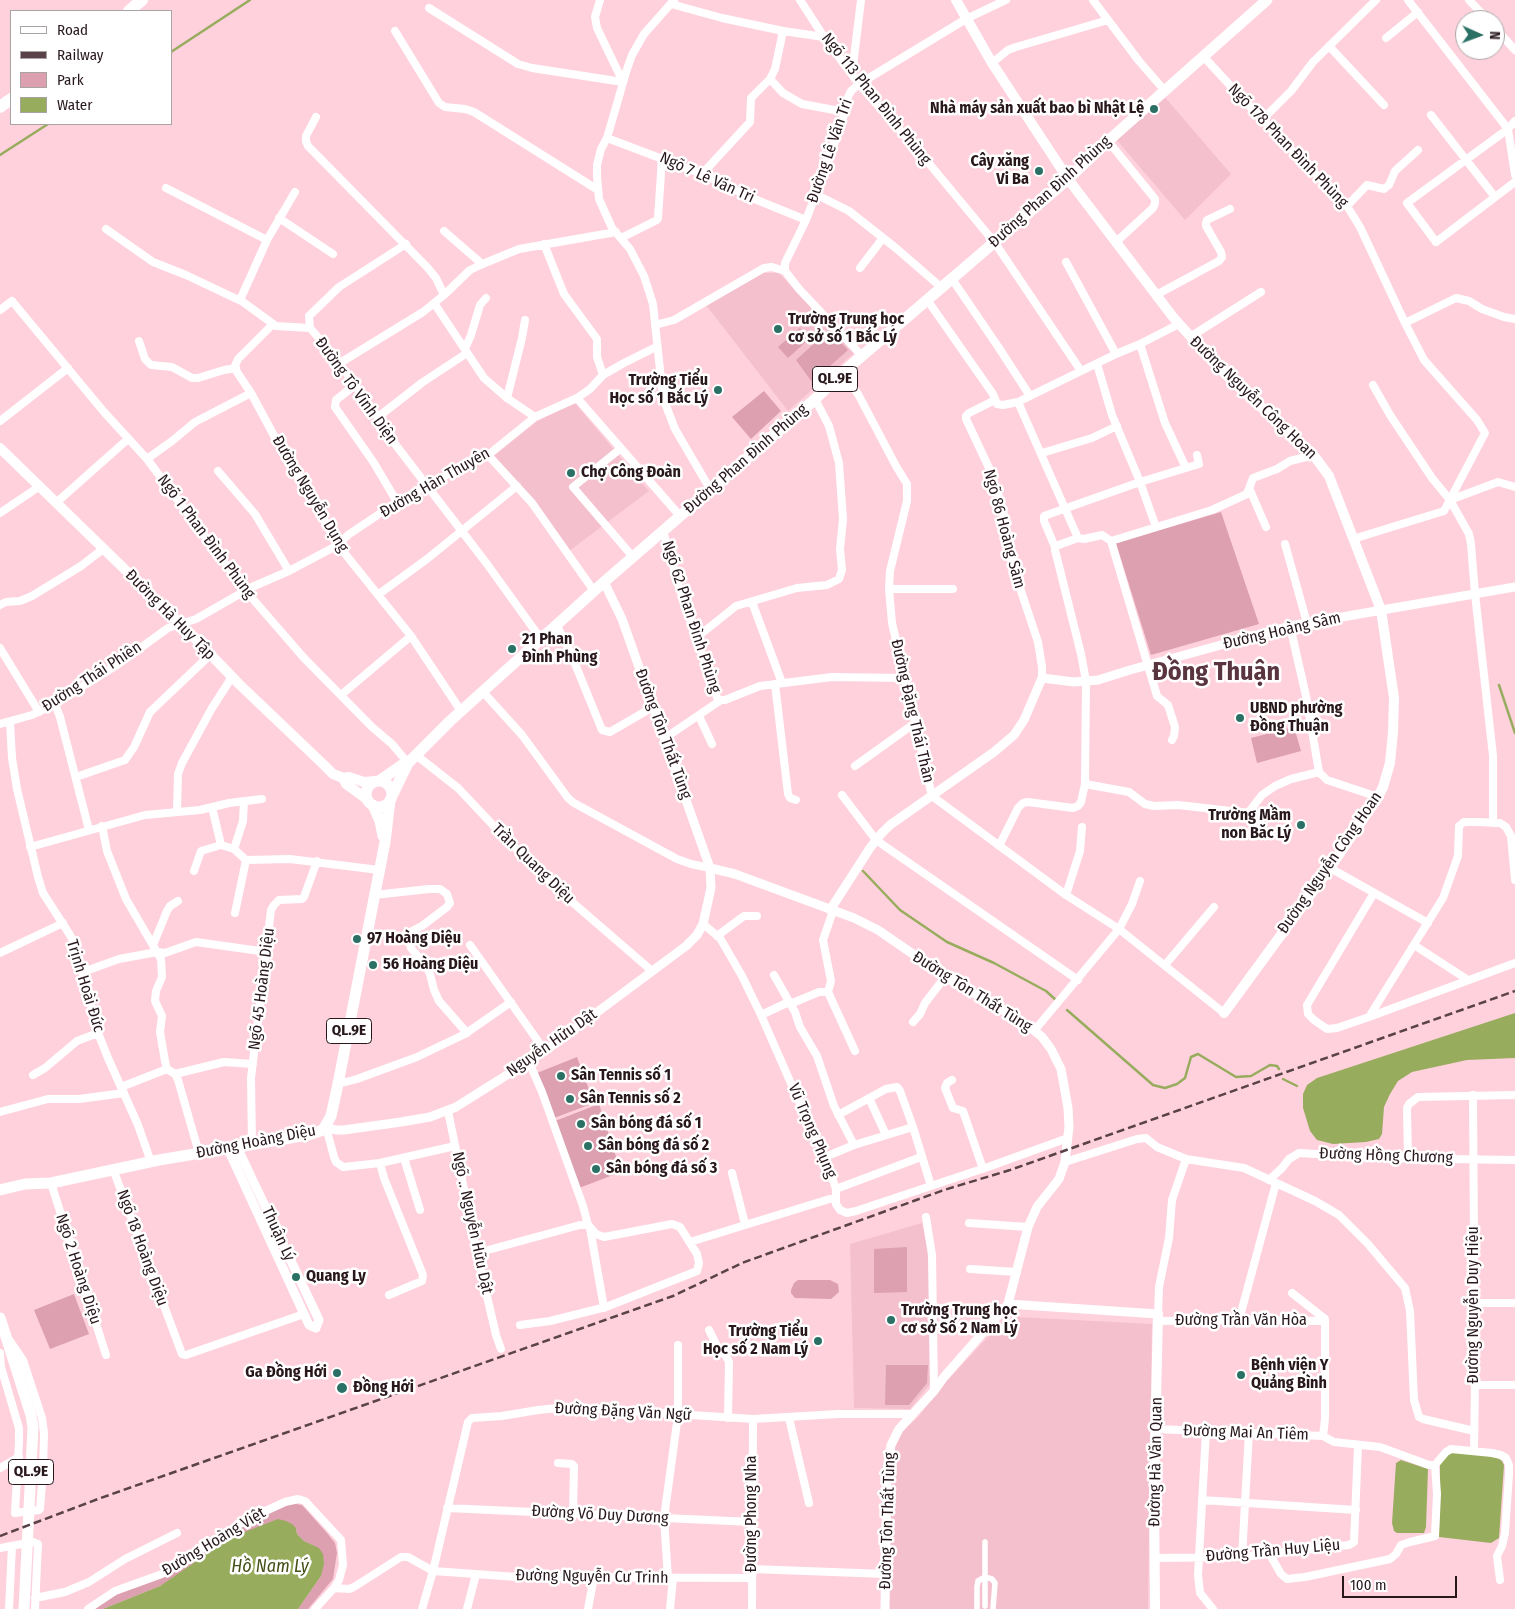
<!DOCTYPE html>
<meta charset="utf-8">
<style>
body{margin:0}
#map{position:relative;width:1515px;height:1609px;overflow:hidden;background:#ffd1dd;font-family:"Fira Sans Condensed",sans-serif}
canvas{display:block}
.legend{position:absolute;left:10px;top:10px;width:162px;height:115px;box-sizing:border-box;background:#fff;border:1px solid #a9a3a4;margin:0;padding:6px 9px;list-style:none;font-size:15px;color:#28181c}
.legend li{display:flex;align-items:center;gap:10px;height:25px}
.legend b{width:25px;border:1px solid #a9a3a4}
.north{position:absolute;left:1455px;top:10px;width:50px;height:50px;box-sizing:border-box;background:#fff;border:1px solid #a9a3a4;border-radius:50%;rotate:92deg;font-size:14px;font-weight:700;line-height:20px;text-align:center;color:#28181c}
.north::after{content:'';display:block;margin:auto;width:18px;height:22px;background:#2a7065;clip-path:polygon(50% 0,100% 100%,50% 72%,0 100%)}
.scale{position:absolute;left:1342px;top:1576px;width:115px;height:22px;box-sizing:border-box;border:2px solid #28181c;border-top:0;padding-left:6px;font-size:15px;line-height:18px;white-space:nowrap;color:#28181c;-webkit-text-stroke:4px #fff;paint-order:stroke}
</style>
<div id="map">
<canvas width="1515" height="1609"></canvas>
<ul class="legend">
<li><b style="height:6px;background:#fff"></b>Road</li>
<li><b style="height:6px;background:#594248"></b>Railway</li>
<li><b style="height:14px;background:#dca0b0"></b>Park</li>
<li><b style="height:14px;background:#98ac5e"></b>Water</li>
</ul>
<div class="north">N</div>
<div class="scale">100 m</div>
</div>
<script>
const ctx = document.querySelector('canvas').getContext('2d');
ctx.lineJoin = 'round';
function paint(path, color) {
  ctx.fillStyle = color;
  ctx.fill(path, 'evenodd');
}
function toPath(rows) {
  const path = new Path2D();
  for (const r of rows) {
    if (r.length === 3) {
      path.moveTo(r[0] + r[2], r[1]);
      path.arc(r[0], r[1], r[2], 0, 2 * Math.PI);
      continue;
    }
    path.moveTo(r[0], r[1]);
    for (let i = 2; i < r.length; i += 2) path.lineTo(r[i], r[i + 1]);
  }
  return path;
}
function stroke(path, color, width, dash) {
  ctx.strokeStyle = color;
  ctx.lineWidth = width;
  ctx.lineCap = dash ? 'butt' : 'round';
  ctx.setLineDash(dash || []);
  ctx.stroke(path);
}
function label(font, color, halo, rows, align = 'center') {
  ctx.font = font + ' "Fira Sans Condensed",sans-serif';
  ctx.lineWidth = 5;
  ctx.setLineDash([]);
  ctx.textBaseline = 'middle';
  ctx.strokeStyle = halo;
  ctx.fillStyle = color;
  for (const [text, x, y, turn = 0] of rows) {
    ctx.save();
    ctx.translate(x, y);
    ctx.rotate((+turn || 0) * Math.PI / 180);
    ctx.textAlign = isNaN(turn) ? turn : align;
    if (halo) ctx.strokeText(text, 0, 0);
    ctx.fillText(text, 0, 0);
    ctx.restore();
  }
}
const built = toPath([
 [1164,96,1231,174,1185,220,1115,138],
 [758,273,779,273,854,353,788,411,706,305],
 [574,402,649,491,568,552,494,456,536,422],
 [922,1223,929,1256,930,1384,910,1409,854,1408,850,1244],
 [1018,1317,1152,1324,1148,1609,888,1609,891,1460,897,1437,919,1416,944,1384,1003,1321]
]);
const green = toPath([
 [800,328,809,339,788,358,778,347],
 [829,330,848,350,812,382,796,360],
 [764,391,781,411,751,439,732,417],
 [1221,512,1259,624,1151,655,1116,543],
 [1294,727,1301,751,1257,763,1251,738],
 [577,1057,594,1103,554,1118,537,1073],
 [599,1104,621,1172,579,1188,555,1121],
 [907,1247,907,1292,874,1293,874,1249],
 [798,1280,830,1280,838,1284,839,1292,831,1299,795,1298,791,1293,791,1290,794,1283],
 [74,1294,89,1334,50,1349,34,1310],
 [886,1365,928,1365,927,1383,909,1405,885,1405],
 [296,1504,302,1505,327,1533,335,1543,337,1553,333,1579,308,1609,298,1609,321,1576,314,1546,304,1541,297,1534,296,1528,208,1553,183,1572,160,1586,103,1609,93,1609,118,1594,145,1584,170,1571,240,1526,287,1505]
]);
const water = toPath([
 [1515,1013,1515,1058,1467,1060,1412,1072,1398,1081,1390,1094,1384,1107,1382,1134,1379,1139,1366,1142,1333,1144,1317,1140,1310,1131,1303,1108,1303,1094,1307,1085,1317,1078],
 [1450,1451,1476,1453,1498,1458,1502,1461,1504,1465,1499,1538,1491,1543,1439,1537,1440,1464],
 [1401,1460,1428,1469,1426,1527,1424,1533,1397,1533,1394,1531,1392,1523,1396,1463],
 [278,1519,286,1521,292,1524,296,1528,297,1534,304,1541,319,1548,323,1554,324,1564,321,1576,298,1609,103,1609,160,1586,232,1537]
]);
const stream = toPath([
 [171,52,250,0],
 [0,155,48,124],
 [1499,685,1515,733],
 [863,871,900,910,947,942,994,963,1046,991,1057,1001],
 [1067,1010,1153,1085,1165,1088,1177,1084,1185,1078,1191,1057,1198,1054,1236,1077,1251,1076,1270,1065,1277,1066,1279,1069],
 [1283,1079,1297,1086]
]);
const pedestrian = toPath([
 [985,1606,985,1542],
 [977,1609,977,1587,978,1581,985,1577,992,1579,995,1583,993,1609]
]);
const minor = toPath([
 [600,0,595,17,597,28,623,82],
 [674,0,644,34,632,55,627,69,607,138,601,149,597,165,597,176,599,199,612,228,630,249,644,276,653,304,663,398,675,429,710,489],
 [800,0,824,37,859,84,927,161,995,243,1081,371],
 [1093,0,1139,61,1165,91],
 [1408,0,1508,129,1407,203,1436,242,1515,182],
 [1469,0,1488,20],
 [671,4,722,18,783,31,824,37],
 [429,8,518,64,532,68,623,82],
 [1495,28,1515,50],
 [395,31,439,103,445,107,465,109,474,112,598,190],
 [1386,38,1418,12],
 [1329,46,1384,105],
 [1203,56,1262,120,1347,206,1360,227,1405,323,1456,298,1469,301,1482,309,1504,317,1515,319],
 [992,63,1008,50,1016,47,1108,20],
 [852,74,861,0],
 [770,79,783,93,802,104,845,112],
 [1431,115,1495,197],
 [316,117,306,136,306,141,308,146,427,267,436,278,444,295],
 [1262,120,1291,91,1313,62,1376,0],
 [1515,121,1508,129,1515,175],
 [607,138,702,174,752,198,806,220],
 [1108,141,1155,199,1155,203,1153,208,1116,242],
 [702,174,750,122,751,98,770,79,775,69,783,31],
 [166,188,267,240],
 [815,194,849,211,897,249,942,288],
 [1347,206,1367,185,1384,189,1389,185,1395,171,1418,150],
 [279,218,333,254],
 [106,229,153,262,186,275,243,302,276,326,310,328,334,356,378,417,395,444,487,564,541,639],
 [444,231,482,264],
 [621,238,657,220,658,218,662,158],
 [544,244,564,294,597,339,597,357,603,375],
 [1066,262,1116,354],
 [860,268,883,238],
 [952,279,999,348,1030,396],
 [1156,295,1219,261,1222,257,1221,252,1206,226,1206,223,1207,220,1230,209],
 [240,300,267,240,295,192],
 [928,301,993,394,997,404,1003,405,1018,402,1030,396,1116,354,1140,344,1179,324],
 [434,303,484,378,507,398,535,417],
 [0,310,12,301,104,412,147,459,245,590,304,658,372,727,392,744,408,763],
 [273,324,238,359,235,366,237,372,251,393,286,458,303,483,338,545,411,636,461,711],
 [655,325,674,320,764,268,772,267,785,271],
 [310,328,309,316,339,287,406,244],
 [1190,337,1261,292],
 [139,341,145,359,151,365,172,367,192,378,198,378,224,370,236,368],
 [1140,344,1165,423,1186,468],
 [465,349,471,335,480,305,486,298],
 [862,356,799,289,785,271,785,263,806,220,827,165,845,112,846,101,851,91,859,84,966,19,1006,0],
 [340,363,423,312,444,295,470,270,485,263,519,249,616,232],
 [1097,364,1112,415,1140,482,1156,527],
 [842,373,858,394,896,466,907,484,907,501,890,571,889,589,892,623,932,796,1066,895,1119,929,1224,1013],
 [355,385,336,400,335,407,374,463,397,502],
 [1373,385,1390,415,1432,478,1450,500,1469,534,1471,544,1475,594,1493,756,1493,823],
 [507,398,522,338,525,320],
 [577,398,680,516],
 [995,400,969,413,966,416,966,419,990,470,998,493,1004,515,1015,573,1038,642,1042,667,1042,678],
 [1018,402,1078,538],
 [378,417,423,382,467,353],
 [0,421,68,368],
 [620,449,573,487,633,557],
 [1042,453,1092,438,1117,426],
 [488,455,532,503,594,591],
 [147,459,172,441,195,422,251,393],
 [218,471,255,514,289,571],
 [1250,490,1266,527],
 [1450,500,1498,482,1515,487],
 [57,502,128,439],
 [0,513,40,486],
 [663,531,679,587,703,658,718,700,721,700],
 [1353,539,1444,511,1485,433,1477,420,1424,360,1405,323],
 [1111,541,1212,510,1247,494,1253,478,1277,469,1290,461,1314,455],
 [1285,544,1307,623],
 [1055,547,1044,521,1044,516,1140,482,1199,464,1197,455],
 [889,589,953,589],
 [379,594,427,559,517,486],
 [752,602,782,683],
 [0,605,6,602,20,601,32,596,81,566,103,549],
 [557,626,569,649,602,730,610,732,653,707],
 [1290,626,1306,696,1319,772,1327,780,1378,797],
 [696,638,736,606,797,588,827,585,839,579,842,570,840,549,843,519,839,463,829,426,815,399],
 [0,648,39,712],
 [775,684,788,794,790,798,796,800],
 [483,692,522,735,568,798,574,803,677,859,691,864,710,868],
 [341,695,411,636],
 [55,704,60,717,89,830],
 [699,716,712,744],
 [10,722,12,758,17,789,38,877,43,893,70,935,76,947,98,1033,108,1058,138,1125,151,1162],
 [0,724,32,715,47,708,117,665,168,628,196,619,252,587,289,571,338,545,348,535,397,502,459,468,488,455,535,417,577,398,590,389,603,375,624,363,656,347],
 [665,738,721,700,725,700,760,686,832,677,905,678],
 [416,755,458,788,506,839,571,901,652,971],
 [855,766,915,723],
 [76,777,125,760,134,747,150,712,210,655],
 [1085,784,1129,792,1145,804,1154,806,1178,805,1248,813,1262,795,1275,786,1291,779,1319,772],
 [842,795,876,840,1078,980],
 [212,807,221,845],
 [177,811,178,774,182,763,212,708,232,677],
 [102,826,107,851,126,899,161,959,162,977,156,991,155,1001,162,1016,160,1032,165,1061,167,1069,175,1074,178,1080,199,1153],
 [999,846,1018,808,1023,803,1028,802,1073,808,1078,806,1081,802,1085,784,1086,681,1081,654,1055,550,1056,546,1078,538,1084,539,1102,535,1111,541,1157,696,1168,705,1175,727,1174,736,1172,740],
 [30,847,145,815,200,810,229,803,262,799],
 [234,849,243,821,244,801],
 [1330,868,1428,923],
 [194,871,201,851,221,845,234,849,246,860,290,859,379,870],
 [1374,893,1307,1005,1308,1014,1314,1020,1327,1029,1337,1028,1369,1017,1515,963],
 [374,895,429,889,440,889,447,894,450,903,447,907,422,926,412,931,408,939,411,948,426,966,430,974,434,990,439,1001,467,1033],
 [1066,895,1080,851,1082,827],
 [235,913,246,860],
 [703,924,720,938,742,976,761,1015,807,1120,825,1157,836,1189,836,1204,840,1210,847,1213,856,1211,988,1167,1068,1138],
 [717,936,744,916,757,916],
 [153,945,167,911,170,906,178,901],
 [470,945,545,1051],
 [1414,945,1468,980],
 [0,953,63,923],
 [1165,965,1214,907],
 [83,972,119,959,157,952,165,953,196,942,267,952],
 [774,975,795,1012,800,1027,817,1056,834,1106,854,1145],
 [828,992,831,981,823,940,833,911],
 [790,1004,819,992,828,992,855,1051],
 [761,1015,789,1002],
 [1369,1017,1443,898,1458,856,1459,826,1464,822,1477,822,1500,823,1506,827,1511,836,1515,880],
 [913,1022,920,1014,925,1003,945,977],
 [1034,1031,1119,929,1132,904,1140,881],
 [529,1062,542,1092,583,1206,588,1225],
 [175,1074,224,1062,253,1064],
 [33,1075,45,1068,77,1041,98,1033],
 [952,1080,947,1083,945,1088,953,1108,963,1111,983,1169],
 [338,1084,357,1079,417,1057,465,1034,511,1002],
 [121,1087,167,1069],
 [1473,1095,1475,1385,1474,1451],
 [869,1098,886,1135],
 [448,1111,477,1253,496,1335,501,1349],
 [0,1112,48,1099,79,1099,124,1093],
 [838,1115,886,1089,897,1087,900,1091,913,1127,931,1186],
 [326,1127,334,1157,336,1162,343,1167,380,1163,455,1146],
 [252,1144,251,1078,271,910,274,905,279,900,302,899,304,897,317,861],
 [825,1157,854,1145,913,1127],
 [404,1158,420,1210],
 [1408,1158,1407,1108,1409,1104,1418,1097,1515,1095],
 [1065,1162,1137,1139,1146,1138,1157,1147,1186,1159,1244,1168,1315,1201,1339,1215,1368,1244,1405,1288,1410,1311,1414,1400,1419,1417,1423,1419,1474,1431],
 [380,1163,384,1178,423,1275,422,1281,389,1295],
 [113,1169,182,1354,186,1355,304,1314],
 [732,1173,745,1224],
 [1269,1180,1282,1168,1289,1159,1299,1153,1380,1158,1515,1160],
 [51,1183,106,1355],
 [836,1189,921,1157],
 [926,1217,932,1255,934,1391],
 [969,1223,1028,1227],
 [590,1228,604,1308],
 [690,1242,836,1197],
 [477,1253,580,1225,588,1225,596,1234,604,1237,672,1224,680,1227,697,1254,699,1263,697,1271,606,1307,550,1321,520,1325],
 [970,1269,1017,1272],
 [1292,1293,1325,1319,1325,1419,1323,1436],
 [1475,1303,1515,1303],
 [1158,1314,1159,1287,1169,1238,1172,1200,1186,1159],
 [1239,1320,1276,1183],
 [1158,1321,1239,1320,1325,1321],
 [709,1330,719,1350,726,1356,729,1362,728,1418],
 [0,1353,1,1367,19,1428,19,1442,15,1513,39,1510,40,1509,43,1470,44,1433,42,1418,23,1360,10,1341],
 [1475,1385,1515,1385],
 [789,1418,809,1503],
 [1156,1429,1323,1436,1334,1442,1380,1447,1429,1465,1435,1465,1446,1452,1451,1449,1492,1453,1501,1455,1506,1458,1509,1465,1509,1474,1505,1533,1502,1546,1497,1556,1500,1580],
 [1206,1431,1198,1575,1200,1593,1213,1609],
 [558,1463,572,1464,574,1466,573,1514],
 [0,1468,19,1457],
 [1202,1500,1356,1510],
 [447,1508,752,1522],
 [0,1548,33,1542,38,1544,35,1609],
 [1269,1553,1281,1574,1287,1579,1305,1577,1390,1559,1396,1554,1401,1545,1410,1542,1435,1536,1437,1494,1435,1465],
 [1242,1557,1249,1432],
 [1155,1558,1242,1557,1349,1545,1354,1542,1358,1446],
 [752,1569,886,1574],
 [668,1578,664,1518,678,1415,678,1345],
 [334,1588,349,1589,354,1587,401,1557,408,1557,433,1571,517,1577,752,1578],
 [35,1598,65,1592,89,1582,125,1559,177,1533],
 [9,1609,12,1546],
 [88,1609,115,1591,162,1574,248,1519,285,1502,298,1499,305,1501,341,1540,343,1565,339,1580,334,1588,315,1609],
 [422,1609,433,1571,468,1422,472,1418,502,1416,538,1410,567,1407,753,1419,838,1414,913,1414],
 [467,1609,476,1574],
 [588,1609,594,1577],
 [670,1609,673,1578],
 [752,1609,753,1419]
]);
const tertiary = toPath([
 [710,868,735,874,854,918,878,930,952,981,992,1003,1031,1028,1042,1037,1051,1049,1061,1069,1068,1108,1069,1127,1065,1162,1059,1179,1037,1207,1028,1227,1008,1304,944,1377,934,1391,899,1429,891,1445,887,1471,885,1609],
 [830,910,870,848,881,834,890,825,994,752,1014,735,1024,720,1042,678,1074,682,1098,680,1130,670,1290,626,1515,587],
 [326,1127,336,1130,344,1130,401,1122,430,1117,456,1107,545,1051,686,946,697,935,703,924,711,888,710,868,622,619,604,582],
 [228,1149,304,1314,309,1325,316,1328,319,1320,237,1147],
 [1008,1304,1158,1314]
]);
const secondary = toPath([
 [956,0,992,63,1068,179,1173,317,1216,365,1315,457,1329,476,1381,610,1394,698,1393,732,1390,763,1383,787,1378,797,1330,868,1224,1013],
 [0,448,181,624,239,684,324,765,333,774,343,778,346,784,368,800],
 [343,778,349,777,364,782,376,781],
 [1155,1609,1154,1488,1158,1314]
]);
const primary = toPath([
 [379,781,402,765,408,763],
 [379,794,13],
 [392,796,408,763,450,721,604,582,813,401,842,373,1068,179,1108,141,1267,0],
 [373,805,380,821,383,836],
 [0,1190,25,1184,51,1183,159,1160,308,1135,323,1130,331,1116,338,1084,385,842,390,800],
 [0,1318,31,1415,33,1428,24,1609]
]);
const trunk = toPath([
 [129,11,142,0],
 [0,107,11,99]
]);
const rail = toPath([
 [0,1536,98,1499,673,1296,742,1263,944,1190,1010,1170,1515,991]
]);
const markers = [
 [1154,109,5,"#2a7065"],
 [1039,171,5,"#2a7065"],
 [778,329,5,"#2a7065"],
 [718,390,5,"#2a7065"],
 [571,473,5,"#2a7065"],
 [512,649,5,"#2a7065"],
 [1240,718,5,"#2a7065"],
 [1301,825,5,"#2a7065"],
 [357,939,5,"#2a7065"],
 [373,965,5,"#2a7065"],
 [561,1076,5,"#2a7065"],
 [570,1099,5,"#2a7065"],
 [581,1124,5,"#2a7065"],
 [588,1146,5,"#2a7065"],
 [596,1169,5,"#2a7065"],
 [296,1277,5,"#2a7065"],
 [891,1320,5,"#2a7065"],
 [818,1341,5,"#2a7065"],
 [337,1373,5,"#2a7065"],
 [1241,1375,5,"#2a7065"],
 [342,1388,6,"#2a7065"]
];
const shields = [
 [835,379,45],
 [349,1031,45],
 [31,1472,45]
];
const shieldNames = [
 ["QL.9E",835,379],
 ["QL.9E",349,1031],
 ["QL.9E",31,1472]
];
const streetNames = [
 ["Ngõ 113 Phan Đình Phùng",876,99,51],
 ["Ngõ 178 Phan Đình Phùng",1288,146,46],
 ["Đường Lê Văn Tri",830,151,-71],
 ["Ngõ 7 Lê Văn Tri",707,178,24],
 ["Đường Phan Đình Phùng",1050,192,-42],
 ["Đường Tô Vĩnh Diện",356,391,54],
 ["Đường Nguyễn Công Hoan",1253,398,44],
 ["Đường Phan Đình Phùng",746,459,-41],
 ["Đường Hàn Thuyên",435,483,-30],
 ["Đường Nguyễn Dụng",310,494,59],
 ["Ngõ 86 Hoàng Sâm",1004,529,75],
 ["Ngõ 1 Phan Đình Phùng",206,537,53],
 ["Đường Hà Huy Tập",170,615,45],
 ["Ngõ 62 Phan Đình Phùng",691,617,72],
 ["Đường Hoàng Sâm",1282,631,-13],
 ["Đường Thái Phiên",92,677,-33],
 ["Đường Đặng Thái Thân",912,711,77],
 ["Đường Tôn Thất Tùng",663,734,70],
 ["Đường Nguyễn Công Hoan",1330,863,-55],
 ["Trần Quang Diệu",533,864,44],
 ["Trịnh Hoài Đức",85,986,73],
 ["Ngõ 45 Hoàng Diệu",262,989,-83],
 ["Đường Tôn Thất Tùng",972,992,32],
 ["Nguyễn Hữu Dật",552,1043,-35],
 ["Vũ Trọng Phụng",812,1131,67],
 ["Đường Hoàng Diệu",256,1142,-11],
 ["Đường Hồng Chương",1386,1156,2],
 ["Ngõ .. Nguyễn Hữu Dật",472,1223,78],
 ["Thuận Lý",278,1234,65],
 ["Ngõ 18 Hoàng Diệu",142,1248,70],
 ["Ngõ 2 Hoàng Diệu",78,1269,72],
 ["Đường Nguyễn Duy Hiệu",1474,1305,-90],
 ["Đường Trần Văn Hòa",1241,1321],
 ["Đường Đặng Văn Ngữ",623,1412,3],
 ["Đường Mai An Tiêm",1246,1433,2],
 ["Đường Hà Văn Quan",1156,1462,-89],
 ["Đường Phong Nha",752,1514,-90],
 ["Đường Võ Duy Dương",600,1515,3],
 ["Đường Tôn Thất Tùng",888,1521,-88],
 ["Đường Hoàng Việt",214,1542,-31],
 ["Đường Trần Huy Liệu",1273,1551,-5],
 ["Đường Nguyễn Cư Trinh",592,1577,1]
];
const poiNames = [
 ["Nhà máy sản xuất bao bì Nhật Lệ",1144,109,"right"],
 ["Cây xăng",1029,162,"right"],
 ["Vi Ba",1029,180,"right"],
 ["Trường Trung học",788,320],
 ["cơ sở số 1 Bắc Lý",788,338],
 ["Trường Tiểu",708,381,"right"],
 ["Học số 1 Bắc Lý",708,399,"right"],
 ["Chợ Công Đoàn",581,473],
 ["21 Phan",522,640],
 ["Đình Phùng",522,658],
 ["UBND phường",1250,709],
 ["Đồng Thuận",1250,727],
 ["Trường Mầm",1291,816,"right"],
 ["non Băc Lý",1291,834,"right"],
 ["97 Hoàng Diệu",367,939],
 ["56 Hoàng Diệu",383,965],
 ["Sân Tennis số 1",571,1076],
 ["Sân Tennis số 2",580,1099],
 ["Sân bóng đá số 1",591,1124],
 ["Sân bóng đá số 2",598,1146],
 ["Sân bóng đá số 3",606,1169],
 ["Quang Ly",306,1277],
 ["Trường Trung học",901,1311],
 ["cơ sở Số 2 Nam Lý",901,1329],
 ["Trường Tiểu",808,1332,"right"],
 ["Học số 2 Nam Lý",808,1350,"right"],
 ["Bệnh viện Y",1251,1366],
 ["Quảng Bình",1251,1384],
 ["Ga Đồng Hới",327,1373,"right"],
 ["Đồng Hới",353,1388]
];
const waterNames = [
 ["Hồ Nam Lý",270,1567]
];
const townNames = [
 ["Đồng Thuận",1216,673]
];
paint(built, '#f4c0ce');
paint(green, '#dca0b0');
paint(water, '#98ac5e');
stroke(stream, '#98ac5e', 2.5);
stroke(pedestrian, '#fff', 5.5);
stroke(minor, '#fff', 8);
stroke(tertiary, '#fff', 9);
stroke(secondary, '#fff', 10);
stroke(primary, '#fff', 11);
stroke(trunk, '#fff', 12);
stroke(rail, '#594248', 2.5, [8, 4]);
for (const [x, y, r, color] of markers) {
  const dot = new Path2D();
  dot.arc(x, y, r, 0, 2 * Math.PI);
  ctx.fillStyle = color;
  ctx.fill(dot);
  stroke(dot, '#fff', 2);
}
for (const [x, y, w] of shields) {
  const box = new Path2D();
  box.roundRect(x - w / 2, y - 12.5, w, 25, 4);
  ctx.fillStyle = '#fff';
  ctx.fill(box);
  stroke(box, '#28181c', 1);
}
label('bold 15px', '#28181c', null, shieldNames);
label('16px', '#28181c', '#fff', streetNames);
label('bold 16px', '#28181c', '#fff', poiNames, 'left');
label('italic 18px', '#445118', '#fff', waterNames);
label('bold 26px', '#593540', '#fff', townNames);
</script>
